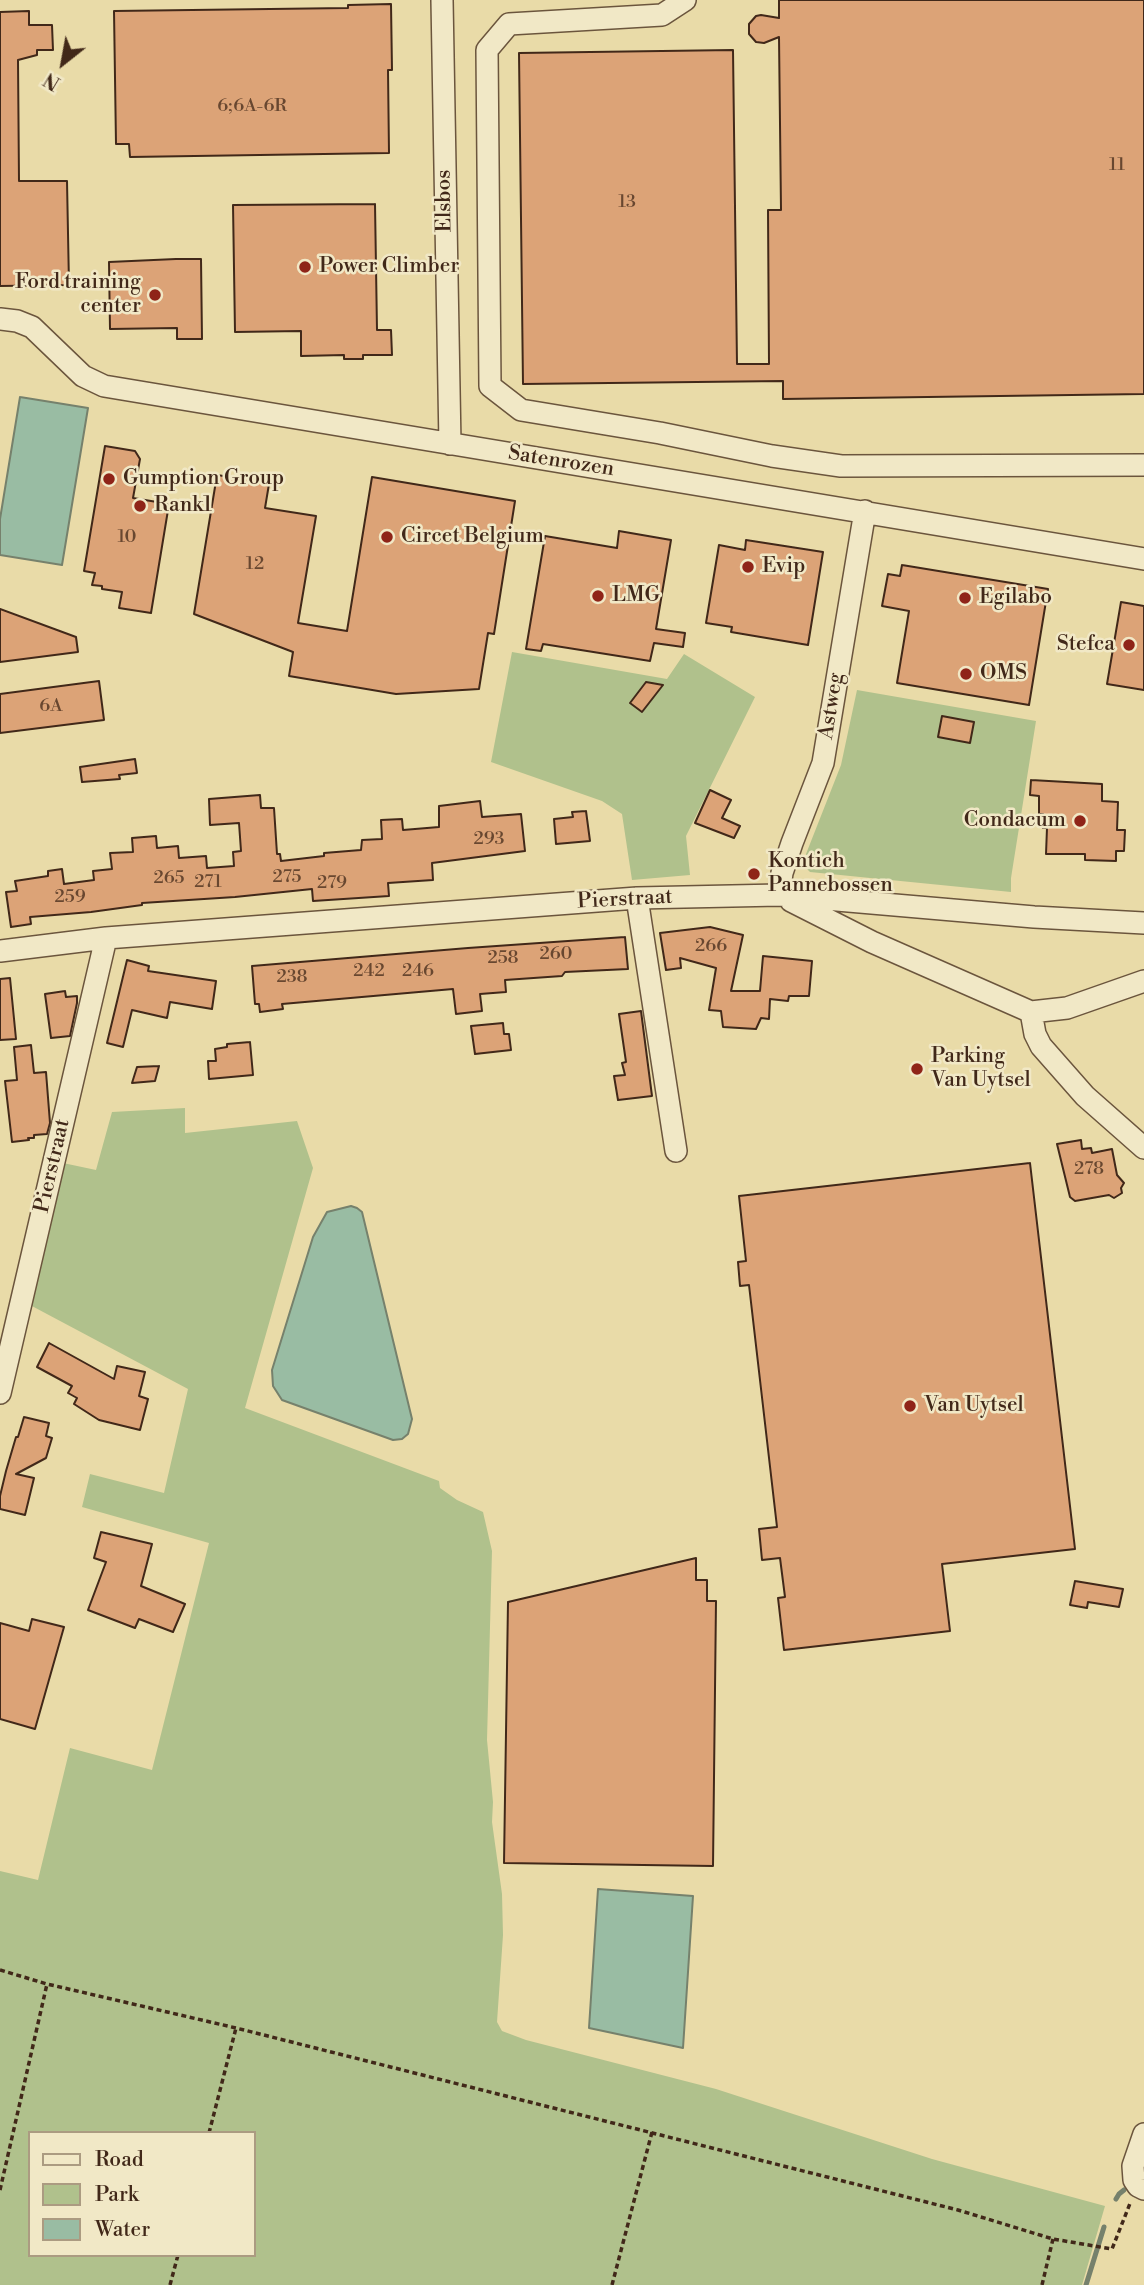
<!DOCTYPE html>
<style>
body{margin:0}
#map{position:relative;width:1144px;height:2285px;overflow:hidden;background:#e9dba8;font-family:"Libre Bodoni",serif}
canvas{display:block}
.legend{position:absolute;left:28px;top:2131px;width:228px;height:126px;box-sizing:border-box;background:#f1e8c6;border:2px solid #ab9b81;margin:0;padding:9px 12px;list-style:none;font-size:21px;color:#412819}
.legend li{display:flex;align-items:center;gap:14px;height:35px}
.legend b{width:35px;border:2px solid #ab9b81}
.north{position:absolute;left:28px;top:28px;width:70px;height:70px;-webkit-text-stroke:5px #f1e8c6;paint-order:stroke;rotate:211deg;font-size:19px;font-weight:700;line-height:28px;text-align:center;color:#412819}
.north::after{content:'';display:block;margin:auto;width:24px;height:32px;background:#412819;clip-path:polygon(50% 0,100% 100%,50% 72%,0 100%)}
</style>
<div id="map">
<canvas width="1144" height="2285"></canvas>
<ul class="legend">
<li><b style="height:9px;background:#f1e8c6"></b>Road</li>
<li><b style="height:19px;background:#b0c18c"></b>Park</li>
<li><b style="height:19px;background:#99bca3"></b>Water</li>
</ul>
<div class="north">N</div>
</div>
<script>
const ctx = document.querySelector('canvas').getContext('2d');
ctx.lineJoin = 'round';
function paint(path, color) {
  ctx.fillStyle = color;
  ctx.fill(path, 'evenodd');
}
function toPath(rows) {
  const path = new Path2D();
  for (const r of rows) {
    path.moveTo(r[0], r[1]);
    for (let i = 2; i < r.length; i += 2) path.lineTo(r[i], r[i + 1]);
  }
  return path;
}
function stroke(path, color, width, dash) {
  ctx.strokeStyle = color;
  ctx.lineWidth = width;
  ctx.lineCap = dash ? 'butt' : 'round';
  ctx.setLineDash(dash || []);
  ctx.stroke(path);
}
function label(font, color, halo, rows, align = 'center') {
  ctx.font = font + ' "Libre Bodoni",serif';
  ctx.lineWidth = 5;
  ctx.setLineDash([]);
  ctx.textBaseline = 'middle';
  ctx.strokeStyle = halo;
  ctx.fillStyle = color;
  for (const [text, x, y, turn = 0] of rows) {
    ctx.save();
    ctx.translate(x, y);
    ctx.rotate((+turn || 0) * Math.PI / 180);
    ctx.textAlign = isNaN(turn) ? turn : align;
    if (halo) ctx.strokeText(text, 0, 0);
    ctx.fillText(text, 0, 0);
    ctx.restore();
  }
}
const green = toPath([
 [512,652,667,679,684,654,755,697,686,836,690,875,632,880,622,814,602,801,491,762],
 [857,690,1036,721,1011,878,1011,892,810,872,806,868,806,854,841,765],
 [185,1108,185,1133,297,1121,313,1168,245,1408,439,1481,440,1488,457,1500,483,1512,492,1551,487,1740,493,1802,492,1822,502,1894,503,1935,497,2022,502,2031,526,2040,716,2089,932,2159,1105,2206,1082,2285,0,2285,0,1871,38,1880,70,1748,152,1770,209,1543,82,1507,90,1474,164,1493,188,1389,30,1305,63,1163,96,1170,112,1112],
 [30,2133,254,2133,254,2255,30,2255]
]);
const water = toPath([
 [20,397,88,408,62,565,0,555,0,519,20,397],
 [351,1206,357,1208,362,1212,412,1419,408,1434,402,1439,393,1440,282,1400,273,1386,272,1370,313,1237,327,1212,351,1206],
 [598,1889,693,1896,683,2048,589,2028,598,1889]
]);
const stream = toPath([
 [1116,2199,1119,2194,1124,2190],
 [1086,2285,1104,2227]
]);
const building = toPath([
 [779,0,1144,0,1144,394,783,399,783,381,523,384,519,53,733,50,737,364,769,364,768,210,781,210,779,37,764,43,756,42,749,34,749,24,756,16,761,15,779,18,779,0],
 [391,4,392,70,388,70,389,153,130,157,129,144,116,144,114,11,348,8,348,5,391,4],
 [29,11,29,25,52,25,53,50,37,50,37,55,18,60,19,181,67,181,69,285,0,286,0,12,29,11],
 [375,204,377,330,391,330,392,355,363,355,363,359,344,359,344,355,301,356,301,331,235,332,233,205,375,204],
 [176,259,201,259,202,339,177,339,177,328,110,329,109,262,176,259],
 [105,446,135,451,140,459,133,498,169,504,151,613,119,608,122,592,102,589,102,586,92,585,95,573,84,571,105,446],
 [244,474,270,478,265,508,316,516,298,623,347,631,372,477,515,501,494,634,488,633,479,689,396,694,289,676,293,652,194,614,217,475,243,479,244,474],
 [619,531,671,540,656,629,685,633,683,647,654,643,650,661,543,644,541,651,526,649,545,536,617,548,619,531],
 [746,540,823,552,808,645,731,632,732,627,706,623,719,545,745,550,746,540],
 [902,565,1048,589,1029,705,897,683,909,611,882,606,888,574,900,576,902,565],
 [1121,602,1144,606,1144,690,1107,684,1121,602],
 [0,609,76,637,78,652,0,662,0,609],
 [99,681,104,720,0,733,0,694,99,681],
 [646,682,663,685,642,712,630,703,646,682],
 [942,716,974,722,970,743,938,737,942,716],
 [135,759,137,773,119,775,120,779,82,782,80,767,135,759],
 [1031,780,1102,784,1102,801,1118,802,1117,830,1125,830,1124,851,1116,851,1116,861,1085,860,1085,854,1046,854,1047,828,1043,828,1043,814,1039,814,1039,796,1030,795,1031,780],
 [710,790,731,800,722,818,740,826,734,838,695,823,710,790],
 [260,795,261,808,274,808,277,854,280,854,281,861,324,856,324,853,361,850,362,840,382,839,381,820,402,819,403,830,439,827,439,806,480,801,482,817,521,814,525,851,432,863,433,880,388,883,389,896,313,901,312,889,235,897,142,903,142,905,91,912,30,917,31,924,11,927,6,892,17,891,15,881,48,876,48,871,62,869,64,884,94,880,93,871,112,869,110,853,133,852,132,838,156,836,157,848,178,846,179,858,206,856,207,868,234,866,233,852,241,851,239,823,210,825,209,799,260,795],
 [586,811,590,841,556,844,554,819,573,817,572,812,586,811],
 [710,927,743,935,731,991,760,991,763,956,812,961,809,996,789,996,788,1001,770,999,769,1019,761,1018,756,1029,723,1027,721,1011,709,1010,716,968,680,958,681,968,666,970,660,933,710,927],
 [625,937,628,969,565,972,562,976,505,980,506,992,480,994,482,1011,456,1014,453,989,282,1004,283,1009,260,1012,259,1004,255,1004,252,966,468,948,625,937],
 [127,960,149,966,148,971,216,981,212,1009,170,1002,167,1018,132,1010,123,1047,107,1043,127,960],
 [10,978,16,1039,0,1040,0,979,10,978],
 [65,991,66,997,77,996,77,1003,70,1036,51,1038,45,994,65,991],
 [641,1011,652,1096,618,1100,614,1076,625,1075,622,1063,626,1062,619,1014,641,1011],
 [503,1023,504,1034,509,1034,511,1050,475,1054,471,1026,503,1023],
 [250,1042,253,1075,209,1079,208,1061,216,1061,215,1049,227,1047,227,1044,250,1042],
 [31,1045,34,1073,46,1072,50,1123,47,1134,34,1135,34,1138,28,1138,29,1140,12,1142,5,1081,17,1080,14,1047,31,1045],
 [159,1066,155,1081,132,1083,137,1067,159,1066],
 [1081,1140,1082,1149,1091,1148,1092,1153,1112,1149,1117,1175,1124,1183,1121,1188,1122,1193,1114,1198,1109,1195,1075,1201,1070,1197,1057,1144,1081,1140],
 [1030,1163,1075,1549,942,1564,950,1631,784,1650,778,1598,785,1597,780,1558,762,1560,759,1529,777,1527,749,1285,740,1286,738,1262,746,1261,739,1196,1030,1163],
 [49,1343,114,1379,117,1366,145,1372,139,1396,148,1399,140,1430,99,1420,74,1404,77,1398,68,1393,72,1386,37,1367,49,1343],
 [24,1417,49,1423,46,1436,52,1438,46,1458,16,1474,34,1478,25,1515,0,1509,0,1496,6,1471,16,1437,18,1437,24,1417],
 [101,1532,152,1544,141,1586,185,1604,173,1632,139,1619,135,1628,88,1610,106,1562,94,1558,101,1532],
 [696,1558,696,1580,707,1580,707,1601,716,1601,713,1866,504,1863,508,1602,696,1558],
 [1075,1581,1123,1589,1119,1607,1088,1602,1087,1608,1070,1605,1075,1581],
 [32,1619,64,1627,35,1729,0,1719,0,1623,29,1631,32,1619]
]);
const path = toPath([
 [0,1970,47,1984,236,2028,958,2210,1053,2239,1112,2249,1131,2201],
 [209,2133,236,2028],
 [0,2190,47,1984],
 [170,2285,178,2255],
 [612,2285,652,2132],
 [1042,2285,1053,2239]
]);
const minor = toPath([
 [442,0,450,444],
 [685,0,662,15,509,24,487,50,490,386,521,410,660,433,772,456,841,466,1144,465],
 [0,319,17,321,32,327,83,376,104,386,1144,559],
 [779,895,782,873,792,843,823,763,865,511],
 [637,898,676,1151],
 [791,901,872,942,1031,1012,1067,1008,1144,981],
 [0,951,106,938,637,898,779,895,1034,917,1144,923],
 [1031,1012,1035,1034,1041,1046,1085,1096,1144,1148],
 [0,1393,106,938],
 [1144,2134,1133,2166,1134,2180,1138,2186,1144,2189]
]);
const markers = [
 [305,267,7,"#8f2418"],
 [155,295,7,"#8f2418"],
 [109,479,7,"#8f2418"],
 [140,506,7,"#8f2418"],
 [387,537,7,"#8f2418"],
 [748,567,7,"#8f2418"],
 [598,596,7,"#8f2418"],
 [965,598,7,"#8f2418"],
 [1129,645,7,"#8f2418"],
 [966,674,7,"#8f2418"],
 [1080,821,7,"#8f2418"],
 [754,874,7,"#8f2418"],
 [917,1069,7,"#8f2418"],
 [910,1406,7,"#8f2418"]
];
const numberNames = [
 ["6;6A-6R",252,107],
 ["11",1117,166],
 ["13",627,203],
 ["10",127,538],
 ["12",255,565],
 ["6A",51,707],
 ["293",489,840],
 ["275",287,878],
 ["265",169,879],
 ["271",208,883],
 ["279",332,884],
 ["259",70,898],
 ["266",711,947],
 ["260",556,955],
 ["258",503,959],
 ["242",369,972],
 ["246",418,972],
 ["238",292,978],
 ["278",1089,1170]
];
const streetNames = [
 ["Elsbos",445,201,-91],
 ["Satenrozen",561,462,9],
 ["Astweg",832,706,-81],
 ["Pierstraat",625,900,-3],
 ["Pierstraat",53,1166,-77]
];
const poiNames = [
 ["Power Climber",319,267],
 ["Ford training",141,283,"right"],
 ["center",141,307,"right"],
 ["Gumption Group",123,479],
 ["Rank1",154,506],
 ["Circet Belgium",401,537],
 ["Evip",762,567],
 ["LMG",612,596],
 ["Egilabo",979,598],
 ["Stefca",1115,645,"right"],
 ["OMS",980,674],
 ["Condacum",1066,821,"right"],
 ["Kontich",768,862],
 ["Pannebossen",768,886],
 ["Parking",931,1057],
 ["Van Uytsel",931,1081],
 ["Van Uytsel",924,1406]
];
paint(green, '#b0c18c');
paint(water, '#99bca3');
stroke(water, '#76816c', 2);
stroke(stream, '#76816c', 5);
paint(building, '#dca377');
stroke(building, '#412819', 2);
stroke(minor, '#6b553d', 24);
stroke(path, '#412819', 3.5, [5, 3.5]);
stroke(minor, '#f1e8c6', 21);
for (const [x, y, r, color] of markers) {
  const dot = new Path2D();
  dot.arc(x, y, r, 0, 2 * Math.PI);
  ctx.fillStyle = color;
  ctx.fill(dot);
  stroke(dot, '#f1e8c6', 2.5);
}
label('18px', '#684730', null, numberNames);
label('21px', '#412819', '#f1e8c6', streetNames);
label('21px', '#412819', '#f1e8c6', poiNames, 'left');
</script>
